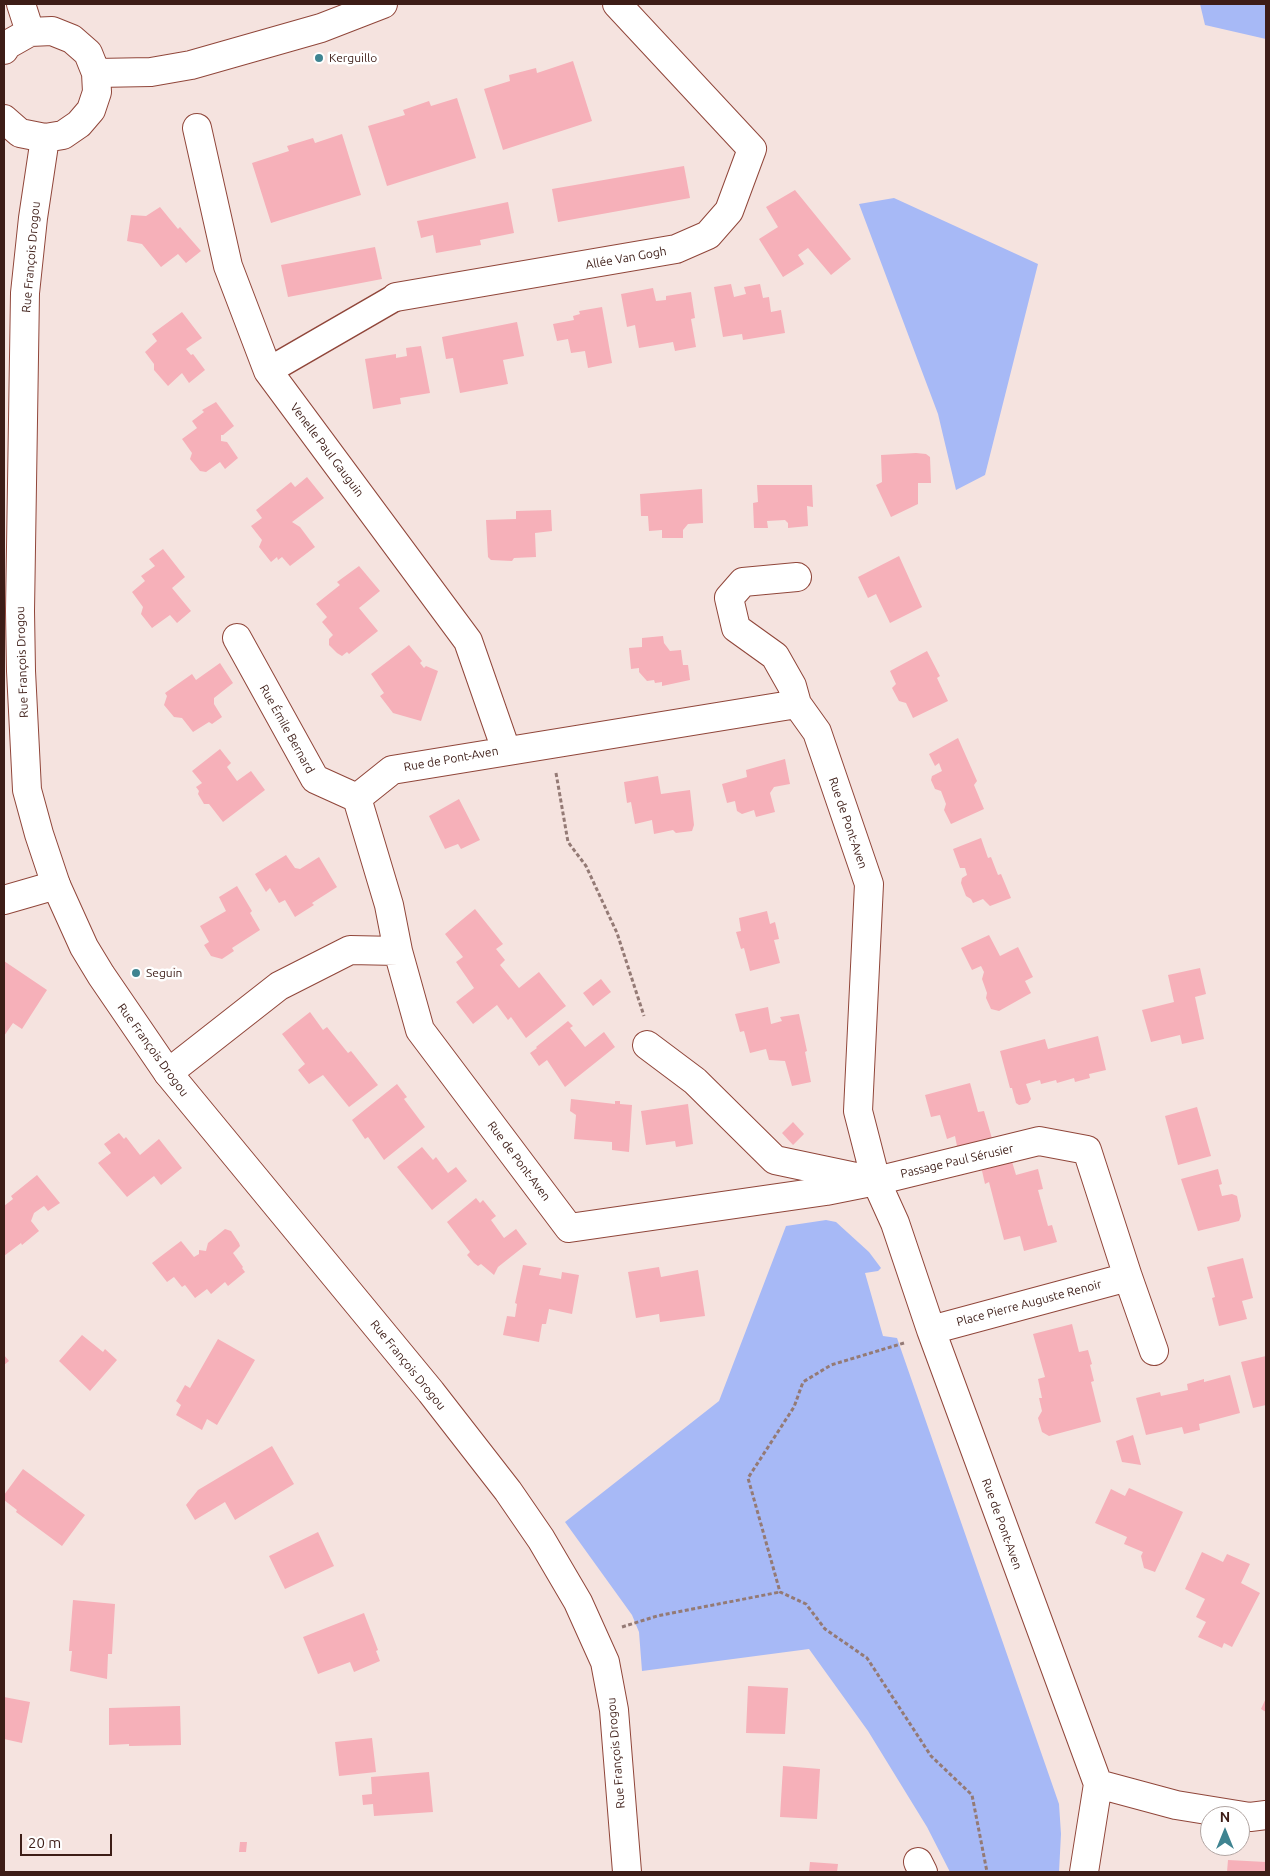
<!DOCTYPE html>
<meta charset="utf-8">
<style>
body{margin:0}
#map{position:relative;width:1270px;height:1876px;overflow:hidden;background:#f5e3df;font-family:Ubuntu,sans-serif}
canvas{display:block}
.frame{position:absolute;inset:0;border:5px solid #3d1d17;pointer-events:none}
.north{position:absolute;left:1200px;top:1806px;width:50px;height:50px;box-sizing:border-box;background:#fff;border:1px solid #b1a5a2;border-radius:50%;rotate:0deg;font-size:14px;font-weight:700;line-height:20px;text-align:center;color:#3d1d17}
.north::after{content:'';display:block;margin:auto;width:18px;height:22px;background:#3f8491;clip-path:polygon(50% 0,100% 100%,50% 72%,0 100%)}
.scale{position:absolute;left:20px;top:1834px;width:92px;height:22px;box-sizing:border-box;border:2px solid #3d1d17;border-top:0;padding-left:6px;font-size:15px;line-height:18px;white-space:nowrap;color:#3d1d17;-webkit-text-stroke:4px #fff;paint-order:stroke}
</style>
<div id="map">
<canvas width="1270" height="1876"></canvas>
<div class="frame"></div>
<div class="north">N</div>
<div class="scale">20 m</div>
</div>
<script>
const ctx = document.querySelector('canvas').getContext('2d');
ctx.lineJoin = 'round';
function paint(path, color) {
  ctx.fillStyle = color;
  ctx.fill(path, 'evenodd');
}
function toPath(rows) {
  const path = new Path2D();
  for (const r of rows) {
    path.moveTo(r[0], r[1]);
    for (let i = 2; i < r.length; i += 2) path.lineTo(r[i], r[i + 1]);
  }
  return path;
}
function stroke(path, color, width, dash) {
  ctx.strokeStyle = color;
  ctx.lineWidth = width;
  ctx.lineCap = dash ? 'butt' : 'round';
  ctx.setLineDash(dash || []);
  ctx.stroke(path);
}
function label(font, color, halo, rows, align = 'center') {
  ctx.font = font + ' Ubuntu,sans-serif';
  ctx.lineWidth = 5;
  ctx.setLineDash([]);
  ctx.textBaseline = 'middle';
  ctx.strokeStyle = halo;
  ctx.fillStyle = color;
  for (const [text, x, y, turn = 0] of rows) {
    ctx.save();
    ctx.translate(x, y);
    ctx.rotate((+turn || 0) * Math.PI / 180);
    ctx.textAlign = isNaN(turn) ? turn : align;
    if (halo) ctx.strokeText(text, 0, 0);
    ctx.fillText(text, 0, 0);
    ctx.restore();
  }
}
const green = toPath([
 [1200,4,1266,4,1266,39,1205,25],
 [894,198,1038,264,985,475,956,490,938,414,859,204],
 [826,1220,836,1222,869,1252,881,1268,878,1271,865,1273,883,1336,897,1338,1059,1804,1061,1834,1059,1872,950,1872,927,1827,868,1731,809,1649,642,1671,639,1632,632,1615,565,1522,719,1401,786,1226]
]);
const building = toPath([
 [573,61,592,121,503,150,484,89,510,81,509,75,536,68,537,73],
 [457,98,476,158,387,186,368,126,405,115,403,110,429,101,431,106],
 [342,134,361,195,271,223,252,163,289,151,287,146,313,138,315,143],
 [684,166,690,198,558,222,552,189],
 [795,190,851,259,831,275,808,248,798,255,804,264,783,277,759,239,778,227,766,207],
 [508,202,514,233,480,240,481,245,436,253,433,235,421,238,417,221],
 [160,207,178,229,180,227,201,251,186,263,178,254,161,267,142,244,127,241,131,215,146,216],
 [375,247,382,279,288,297,281,265],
 [731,284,734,297,746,294,744,287,760,284,763,298,769,297,771,312,781,310,785,333,743,340,742,334,723,337,714,287],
 [653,288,656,301,666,300,666,296,691,292,695,318,691,319,696,347,675,351,673,342,639,348,635,325,627,327,621,294],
 [602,307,612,363,588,368,585,351,571,353,568,339,557,341,553,324,574,320,573,316,580,314,579,311],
 [182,312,202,338,186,349,191,355,193,354,205,370,189,383,182,373,168,386,154,370,154,364,145,352,157,341,152,334],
 [517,322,524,356,503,360,508,384,460,393,453,358,446,359,442,337],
 [421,346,430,393,400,398,401,404,373,409,365,359,396,354,396,358,407,356,406,348],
 [216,402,234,426,223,435,221,435,221,441,227,442,238,458,225,469,220,462,206,472,200,471,190,459,192,453,182,439,197,428,192,421,204,412,202,410],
 [916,453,926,454,930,457,931,483,918,483,918,504,891,517,876,485,882,482,881,455],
 [307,477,324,498,292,522,300,527,315,547,290,566,282,557,278,560,277,557,271,562,259,547,262,540,251,526,262,518,256,510,291,482,295,487],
 [757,485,812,485,813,507,807,506,808,526,788,528,788,523,785,520,767,521,768,528,754,528,753,503,758,502],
 [702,489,703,523,688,524,683,530,683,538,662,538,662,530,649,531,648,516,641,516,640,494],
 [551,510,552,531,535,533,536,557,514,558,512,561,491,560,488,557,486,520,516,519,516,511],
 [163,549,185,577,172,588,191,611,177,623,170,615,152,628,141,614,143,607,132,592,145,581,141,576,155,566,149,559],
 [899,556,922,607,890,623,876,594,868,598,858,577],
 [359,566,380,591,359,608,378,631,349,654,347,652,342,656,337,653,329,645,329,639,333,635,322,622,327,617,316,604,340,585,337,582],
 [663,636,664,643,670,651,681,650,683,665,688,665,690,680,662,686,662,682,655,683,654,680,647,681,639,672,639,668,631,669,629,648,642,647,642,638],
 [409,645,422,661,420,663,424,668,426,666,438,671,421,721,393,713,380,696,384,693,371,674],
 [927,651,940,676,937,678,948,701,913,718,906,703,899,701,892,688,896,684,890,671],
 [220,663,233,683,214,698,214,704,222,717,212,724,209,722,193,732,182,718,174,717,164,705,167,696,165,693,192,674,196,680],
 [958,738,977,781,974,785,984,809,951,824,944,810,946,804,941,791,935,789,931,780,932,776,942,771,939,763,935,766,929,754],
 [220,749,231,763,227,767,237,781,251,771,265,790,223,822,209,804,204,804,198,794,199,791,196,787,202,783,192,771],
 [785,759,790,784,774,787,770,793,775,812,756,817,754,810,742,814,737,811,735,801,727,803,722,784,747,777,746,770],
 [658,776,661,794,690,790,694,825,692,831,676,833,673,830,654,834,652,820,635,824,631,802,627,803,624,782],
 [459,799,480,840,461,849,458,844,445,849,429,816],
 [981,838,988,858,991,857,998,875,1001,874,1011,898,990,906,983,899,973,903,971,899,966,896,961,883,962,878,967,875,965,868,960,868,953,849],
 [286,855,295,868,300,869,319,857,337,887,312,903,314,905,295,917,285,900,279,903,270,888,266,892,255,874],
 [237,886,252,911,250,913,260,930,232,948,234,951,222,959,211,956,204,945,209,942,200,926,226,911,219,897],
 [475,909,503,944,496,949,505,960,500,965,519,988,539,972,566,1006,526,1038,511,1017,508,1020,497,1005,473,1024,456,1002,474,988,456,962,463,957,445,934],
 [767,911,770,924,775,922,779,939,774,940,780,963,750,971,744,948,741,949,736,932,741,931,739,918],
 [989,935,1000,956,1018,947,1033,977,1025,981,1031,993,999,1011,991,1009,986,998,987,993,982,979,984,972,981,966,972,970,961,948],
 [4,961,47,990,22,1029,13,1023,4,1036],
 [1200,968,1206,994,1195,997,1204,1039,1182,1044,1180,1035,1151,1042,1142,1010,1174,1002,1168,975],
 [601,979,611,992,593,1006,583,993],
 [768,1007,771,1024,782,1021,780,1017,799,1014,807,1051,805,1052,811,1082,792,1086,785,1061,769,1060,766,1049,750,1053,744,1031,740,1032,735,1014],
 [310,1012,323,1030,327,1027,348,1053,351,1051,378,1085,349,1107,323,1075,309,1084,298,1070,305,1064,282,1034],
 [568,1021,573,1026,570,1028,585,1047,604,1032,615,1047,565,1087,547,1060,539,1066,530,1053,537,1048,536,1047],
 [1098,1036,1106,1070,1089,1074,1090,1078,1075,1082,1074,1078,1057,1083,1056,1080,1041,1084,1040,1080,1026,1084,1031,1099,1028,1103,1019,1105,1016,1103,1012,1088,1010,1088,1000,1051,1045,1039,1048,1049],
 [970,1083,978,1112,984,1111,993,1142,958,1151,955,1136,947,1139,940,1115,931,1117,925,1095],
 [397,1084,407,1097,404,1099,425,1127,384,1160,368,1137,365,1139,352,1120],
 [571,1099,615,1104,615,1101,620,1101,620,1104,632,1105,629,1152,612,1150,612,1142,574,1139,576,1115,570,1111],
 [688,1104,693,1144,676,1147,675,1141,646,1145,641,1111],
 [1197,1107,1211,1156,1178,1165,1165,1116],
 [793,1122,804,1134,793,1145,782,1133],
 [119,1133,124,1139,126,1137,140,1155,159,1139,182,1168,161,1185,154,1176,127,1197,98,1163,111,1153,104,1144],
 [422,1147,433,1160,436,1157,448,1173,456,1167,467,1181,432,1210,397,1167],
 [1010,1155,1016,1175,1038,1169,1043,1189,1038,1190,1048,1226,1052,1225,1057,1242,1024,1251,1020,1236,1004,1240,989,1182,985,1184,980,1162],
 [1218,1169,1222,1184,1219,1185,1222,1196,1232,1194,1237,1196,1241,1216,1239,1221,1198,1231,1181,1179],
 [37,1175,60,1203,48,1211,44,1206,34,1213,31,1221,39,1231,22,1245,21,1243,4,1256,4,1206,13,1199,11,1196],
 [476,1198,480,1203,483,1200,496,1216,491,1220,504,1238,516,1229,527,1244,498,1267,494,1275,481,1264,478,1266,474,1263,467,1255,470,1252,447,1222],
 [225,1229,231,1231,239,1243,240,1246,233,1253,243,1267,242,1268,245,1272,228,1286,225,1282,211,1294,207,1289,195,1298,185,1285,182,1287,174,1277,167,1282,152,1263,181,1241,194,1257,199,1254,199,1250,206,1251,208,1243],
 [1243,1258,1253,1298,1242,1301,1247,1319,1219,1326,1212,1298,1215,1297,1207,1267],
 [523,1265,541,1268,539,1275,561,1279,562,1272,579,1275,572,1314,549,1309,546,1324,542,1324,539,1342,503,1335,507,1316,515,1317,517,1304,515,1303],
 [659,1267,661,1277,698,1270,705,1316,660,1322,659,1314,636,1318,628,1272],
 [1072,1324,1079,1352,1088,1350,1092,1364,1090,1365,1094,1381,1091,1382,1101,1422,1049,1436,1042,1432,1038,1418,1042,1411,1039,1398,1042,1398,1038,1379,1045,1377,1033,1334],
 [82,1335,103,1352,105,1349,117,1360,90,1391,59,1361],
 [218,1339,255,1360,217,1425,207,1419,202,1430,176,1415,181,1405,176,1401,185,1385,190,1388],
 [4,1355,9,1361,4,1365],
 [1266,1356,1266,1405,1253,1408,1241,1362],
 [1230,1375,1240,1413,1199,1424,1200,1430,1184,1434,1182,1427,1146,1435,1136,1398,1160,1392,1161,1396,1188,1390,1187,1384,1204,1379,1204,1382],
 [1133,1435,1136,1446,1141,1465,1122,1462,1116,1441],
 [272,1446,294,1484,235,1520,225,1502,195,1520,186,1505,198,1490],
 [23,1469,85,1515,62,1546,16,1512,17,1510,4,1500,4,1495],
 [1129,1488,1183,1512,1155,1572,1144,1568,1141,1556,1143,1552,1124,1544,1127,1537,1095,1523,1111,1489,1125,1496],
 [318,1532,334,1566,285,1589,269,1556],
 [1202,1552,1223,1562,1227,1554,1250,1564,1241,1583,1260,1593,1232,1647,1224,1643,1222,1648,1198,1637,1206,1622,1196,1617,1205,1599,1185,1589],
 [73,1600,115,1604,112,1654,108,1654,107,1679,70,1671,72,1651,69,1651],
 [364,1613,378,1650,376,1651,380,1661,354,1672,350,1662,318,1674,303,1637],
 [748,1686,788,1688,785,1734,746,1733],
 [4,1697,30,1702,22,1743,4,1739],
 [1266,1698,1266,1712,1261,1709],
 [180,1706,181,1745,129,1746,129,1744,109,1745,109,1708],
 [372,1738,376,1772,339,1776,335,1742],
 [783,1766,820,1769,817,1819,780,1817],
 [429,1772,433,1812,374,1816,373,1804,363,1805,362,1795,372,1794,371,1777],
 [240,1842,247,1842,246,1852,239,1852],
 [1228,1860,1266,1862,1266,1872,1227,1872],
 [810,1862,838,1864,837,1872,809,1872]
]);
const path = toPath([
 [556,773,568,842,586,866,617,933,644,1016],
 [904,1343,831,1365,803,1382,794,1407,748,1478,780,1592,806,1604,825,1629,867,1658,931,1756,972,1795,987,1872],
 [622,1627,657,1616,780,1592]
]);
const pedestrian = toPath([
 [268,371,396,297]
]);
const minor = toPath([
 [197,128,228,266,268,371,468,641,506,750],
 [396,297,676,249,708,235,729,211,752,149,617,4],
 [797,577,743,582,729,598,736,628,775,656,792,686,797,704,817,732,869,884,858,1111,876,1181,895,1223,931,1330,1098,1784,1084,1872],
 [237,638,315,779,357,798],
 [357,798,389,905,398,951,420,1030,569,1228,826,1191,876,1181,1039,1141,1087,1150,1128,1277,1154,1351],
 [357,798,392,770,797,704],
 [4,900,56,885],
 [647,1045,695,1081,775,1160,865,1179],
 [168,1073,279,986,350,950,398,951],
 [931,1330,1128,1277],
 [1098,1784,1176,1805,1250,1817,1266,1815],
 [918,1862,923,1872]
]);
const tertiary = toPath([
 [21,4,30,32],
 [4,50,7,45,30,32,52,31,72,39,88,53,96,73,97,92,91,110,79,124,63,135,45,138,20,133,4,119],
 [96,73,151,72,191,65,321,28,383,4],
 [45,138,33,218,25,293,20,611,21,671,27,790,39,834,56,885,84,947,101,975,168,1073,431,1392,508,1491,541,1539,578,1602,605,1662,614,1710,627,1872]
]);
const markers = [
 [319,58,5,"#3f8491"],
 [136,973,5,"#3f8491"]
];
const poiNames = [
 ["Kerguillo",329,58],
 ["Seguin",146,973]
];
const streetNames = [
 ["Rue François Drogou",31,257,-85],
 ["Allée Van Gogh",626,258,-10],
 ["Venelle Paul Gauguin",327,450,53],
 ["Rue François Drogou",22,662,-92],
 ["Rue Émile Bernard",287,729,61],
 ["Rue de Pont-Aven",451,759,-10],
 ["Rue de Pont-Aven",848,823,71],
 ["Rue François Drogou",153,1050,54],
 ["Rue de Pont-Aven",519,1161,53],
 ["Passage Paul Sérusier",957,1161,-13],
 ["Place Pierre Auguste Renoir",1029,1303,-15],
 ["Rue François Drogou",408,1365,51],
 ["Rue de Pont-Aven",1002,1524,70],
 ["Rue François Drogou",616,1753,-95]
];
paint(green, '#a7b9f6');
paint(building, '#f6b0b9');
stroke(pedestrian, '#90463a', 29);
stroke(minor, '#90463a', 30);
stroke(tertiary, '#90463a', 30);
stroke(path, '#947a75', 3, [4, 2.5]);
stroke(pedestrian, '#fff', 26);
stroke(minor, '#fff', 28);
stroke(tertiary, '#fff', 28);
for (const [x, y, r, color] of markers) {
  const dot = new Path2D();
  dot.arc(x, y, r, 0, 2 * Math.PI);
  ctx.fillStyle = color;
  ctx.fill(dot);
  stroke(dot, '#fff', 2);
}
label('12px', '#3d1d17', '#fff', poiNames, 'left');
label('12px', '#3d1d17', '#fff', streetNames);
</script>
